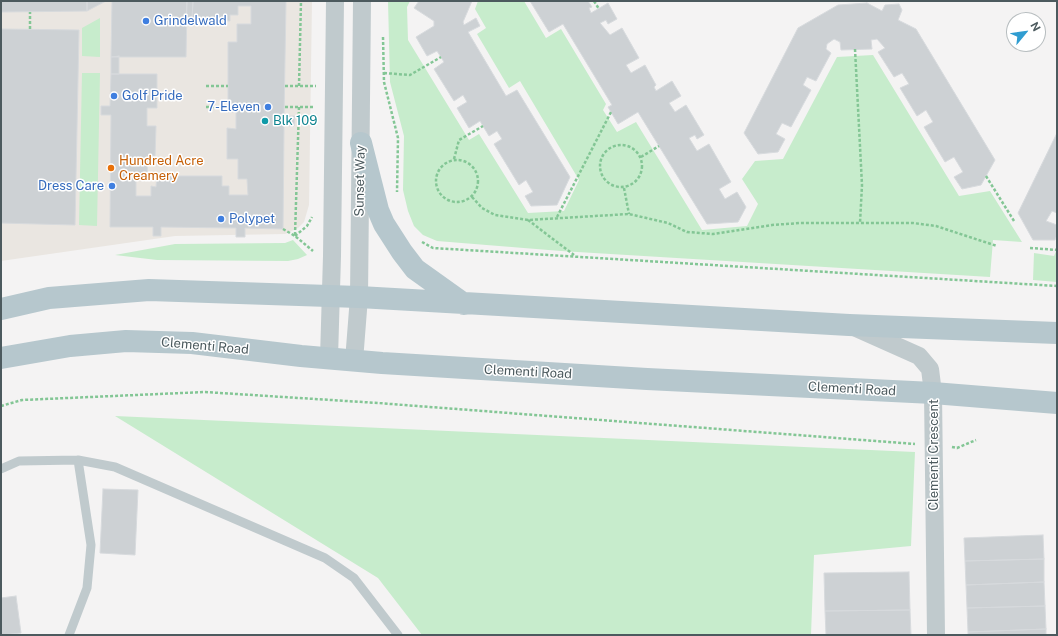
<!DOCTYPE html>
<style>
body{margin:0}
#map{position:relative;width:1058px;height:636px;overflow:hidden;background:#f4f3f3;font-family:"Public Sans",sans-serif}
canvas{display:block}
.frame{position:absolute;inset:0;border:2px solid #4c5a5e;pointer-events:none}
.north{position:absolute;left:1006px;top:12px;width:40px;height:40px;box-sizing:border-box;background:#fff;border:1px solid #b7bdbf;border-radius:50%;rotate:61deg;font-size:11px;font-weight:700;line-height:16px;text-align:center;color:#4c5a5e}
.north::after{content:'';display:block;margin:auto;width:14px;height:18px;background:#309dd1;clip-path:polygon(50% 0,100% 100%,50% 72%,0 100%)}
</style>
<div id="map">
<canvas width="1058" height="636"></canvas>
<div class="frame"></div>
<div class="north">N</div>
</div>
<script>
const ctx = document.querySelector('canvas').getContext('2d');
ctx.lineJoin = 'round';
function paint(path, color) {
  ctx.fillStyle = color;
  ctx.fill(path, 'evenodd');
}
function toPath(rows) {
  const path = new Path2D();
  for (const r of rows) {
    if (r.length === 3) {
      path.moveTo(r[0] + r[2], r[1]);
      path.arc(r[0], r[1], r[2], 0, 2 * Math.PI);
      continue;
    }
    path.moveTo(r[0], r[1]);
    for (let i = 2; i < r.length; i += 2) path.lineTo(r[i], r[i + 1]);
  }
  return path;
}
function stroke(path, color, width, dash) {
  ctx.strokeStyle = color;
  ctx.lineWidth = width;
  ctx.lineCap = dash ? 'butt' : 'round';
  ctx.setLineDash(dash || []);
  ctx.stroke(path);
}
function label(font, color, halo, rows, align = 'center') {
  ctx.font = font + ' "Public Sans",sans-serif';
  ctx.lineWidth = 3;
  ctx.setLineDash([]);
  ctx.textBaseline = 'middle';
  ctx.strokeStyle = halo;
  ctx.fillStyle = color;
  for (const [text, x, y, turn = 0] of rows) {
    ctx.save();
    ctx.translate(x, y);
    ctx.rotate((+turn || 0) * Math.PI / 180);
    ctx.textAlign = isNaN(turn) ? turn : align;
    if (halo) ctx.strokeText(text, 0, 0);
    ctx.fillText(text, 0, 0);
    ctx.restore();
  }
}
const commercial = toPath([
 [1,1,312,1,309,205,304,222,298,228,285,234,175,236,1,261]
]);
const green = toPath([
 [388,1,410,1,407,7,408,40,469,140,479,134,528,213,564,211,579,180,520,81,509,88,477,34,486,28,475,9,478,1,524,1,546,38,561,29,606,104,603,110,617,132,636,122,702,230,747,226,758,204,742,179,755,161,783,159,837,57,873,55,959,196,990,191,1022,242,993,240,990,277,561,251,437,241,423,235,414,226,408,211,403,190,404,136,390,82],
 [100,18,100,57,82,56,82,28],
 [82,73,100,73,97,226,79,225],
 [293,240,307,255,298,259,288,261,157,260,115,255,175,244,285,243],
 [1057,249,1057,282,1033,280,1034,253,1054,256],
 [115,416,915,452,911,546,814,555,811,635,422,635,378,578]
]);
const building = toPath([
 [1,1,87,1,87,11,1,12,1,1],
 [87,1,106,1,87,11,87,1],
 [112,1,187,1,186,57,111,57,112,1],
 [187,1,193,1,192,18,186,18,187,1],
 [193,1,286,1,284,116,295,116,294,126,284,126,283,229,245,228,245,237,236,237,236,228,161,227,161,236,153,236,153,227,110,227,111,115,101,115,101,106,110,106,111,74,157,74,157,108,147,108,147,126,156,126,155,156,148,156,147,177,136,177,136,196,151,196,151,186,156,187,157,176,222,176,222,186,229,186,229,195,248,195,247,179,238,179,238,159,227,159,227,128,236,129,236,112,228,112,228,42,237,42,237,24,251,24,251,6,238,6,238,15,230,15,230,21,192,21,193,1],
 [419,1,472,1,463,22,464,25,476,18,480,26,468,32,506,96,517,90,570,177,557,205,531,206,525,196,533,192,526,180,519,185,494,144,502,139,497,131,489,136,480,121,469,128,457,108,467,102,463,95,454,101,434,69,444,62,437,51,427,56,416,37,434,26,434,21,414,8,419,1],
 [530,1,588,1,592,7,589,8,591,13,608,3,617,19,608,24,606,20,600,23,610,35,622,28,639,58,626,65,631,73,645,65,656,85,654,87,656,91,672,81,681,96,669,103,675,112,686,105,704,135,697,139,695,135,689,138,697,151,709,144,731,182,719,189,725,199,737,192,746,207,738,222,707,224,638,112,618,124,608,107,612,105,563,24,549,32,530,1],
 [867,3,882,11,885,5,899,4,902,10,898,20,916,29,995,160,981,185,962,189,954,177,963,172,954,157,945,162,924,127,933,122,926,110,917,116,900,88,909,84,902,73,894,77,878,52,885,48,877,39,871,40,872,49,841,50,840,42,834,39,827,44,826,49,831,53,816,81,807,77,803,85,811,90,791,127,782,123,776,134,785,139,778,152,758,154,744,133,798,28,838,5,867,3],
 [1,29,79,30,75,225,1,223,1,29],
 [119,56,119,74,111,74,111,57,119,56],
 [1057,133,1057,213,1052,211,1046,221,1057,225,1057,235,1055,240,1033,240,1018,213,1057,133],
 [103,489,138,490,135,555,100,553,103,489],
 [1043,535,1044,559,965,561,964,538,1043,535],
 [1044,559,1044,582,966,585,965,561,1044,559],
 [909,572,910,610,825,611,824,573,909,572],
 [1044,582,1045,606,967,608,966,585,1044,582],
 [16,596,21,633,1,635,1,598,16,596],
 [1045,606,1046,629,968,632,967,608,1045,606],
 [910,610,911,635,826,635,825,611,910,610],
 [1046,629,1046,635,968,635,968,632,1046,629]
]);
const path = toPath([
 [594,1,599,9],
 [30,29,30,12],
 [383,37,384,82,398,138,397,192],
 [855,49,862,185,860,223],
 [384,73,410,75,441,57],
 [206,86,228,86],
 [285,86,316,86],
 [299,86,301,1],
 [206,107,228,107],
 [285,107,315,107],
 [621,166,21],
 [641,157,659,146],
 [454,159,459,140,483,126],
 [457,181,21],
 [986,176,1014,221],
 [624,188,629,214],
 [472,197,482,208,495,215,528,220,629,214,668,223,687,232,713,234,772,225,800,223,913,223,936,226,997,246],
 [557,217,611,112],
 [528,220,574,255],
 [283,229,295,236,313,251],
 [295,235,299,107],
 [295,236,307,226,312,217],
 [422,242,433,248,1057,286],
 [1030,248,1057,250],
 [1,406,22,400,205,392,378,403,915,444],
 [952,447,957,448,976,440]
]);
const service = toPath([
 [1,469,19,461,78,460,115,467,325,558,354,578,398,635],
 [69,635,87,588,91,545,78,460]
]);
const minor = toPath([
 [854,327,919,356,930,369,933,393,936,635],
 [329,358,332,256,335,1],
 [354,361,359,297,362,1]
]);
const primary = toPath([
 [361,143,378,210,384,224,402,252,415,269,464,304],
 [1,309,49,298,149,290,359,297,849,325,1057,333],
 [1,358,70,346,126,341,192,343,301,356,382,363,647,379,933,393,1057,403]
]);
const markers = [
 [146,21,4,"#3f7fe0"],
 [114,96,4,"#3f7fe0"],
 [268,107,4,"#3f7fe0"],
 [265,121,4,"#0f9aa8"],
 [111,168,4,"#e8710a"],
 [112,186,4,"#3f7fe0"],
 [221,219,4,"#3f7fe0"]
];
const shopNames = [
 ["Grindelwald",154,21],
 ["Golf Pride",122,96],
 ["7-Eleven",260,107,"right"],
 ["Dress Care",104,186,"right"],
 ["Polypet",229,219]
];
const cultureNames = [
 ["Blk 109",273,121]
];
const foodNames = [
 ["Hundred Acre",119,161],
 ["Creamery",119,176]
];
const streetNames = [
 ["Sunset Way",360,181,-89],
 ["Clementi Road",205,346,5],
 ["Clementi Road",528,372,3],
 ["Clementi Road",852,389,3],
 ["Clementi Crescent",934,455,-90]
];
paint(commercial, '#eae6e1');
paint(green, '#c7eccc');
paint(building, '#cdd1d4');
stroke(building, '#d7dadd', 1);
stroke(path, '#83c695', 2.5, [3, 2]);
stroke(service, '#c0cacd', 9);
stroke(minor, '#c0cacd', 18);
stroke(primary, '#b6c7cd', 22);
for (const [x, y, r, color] of markers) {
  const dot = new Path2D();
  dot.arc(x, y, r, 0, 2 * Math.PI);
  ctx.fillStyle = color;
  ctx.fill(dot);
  stroke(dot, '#fff', 1.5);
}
label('13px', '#366cbe', '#fff', shopNames, 'left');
label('13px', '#0d838f', '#fff', cultureNames, 'left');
label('13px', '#c56008', '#fff', foodNames, 'left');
label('13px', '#4c5a5e', '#fff', streetNames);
</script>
